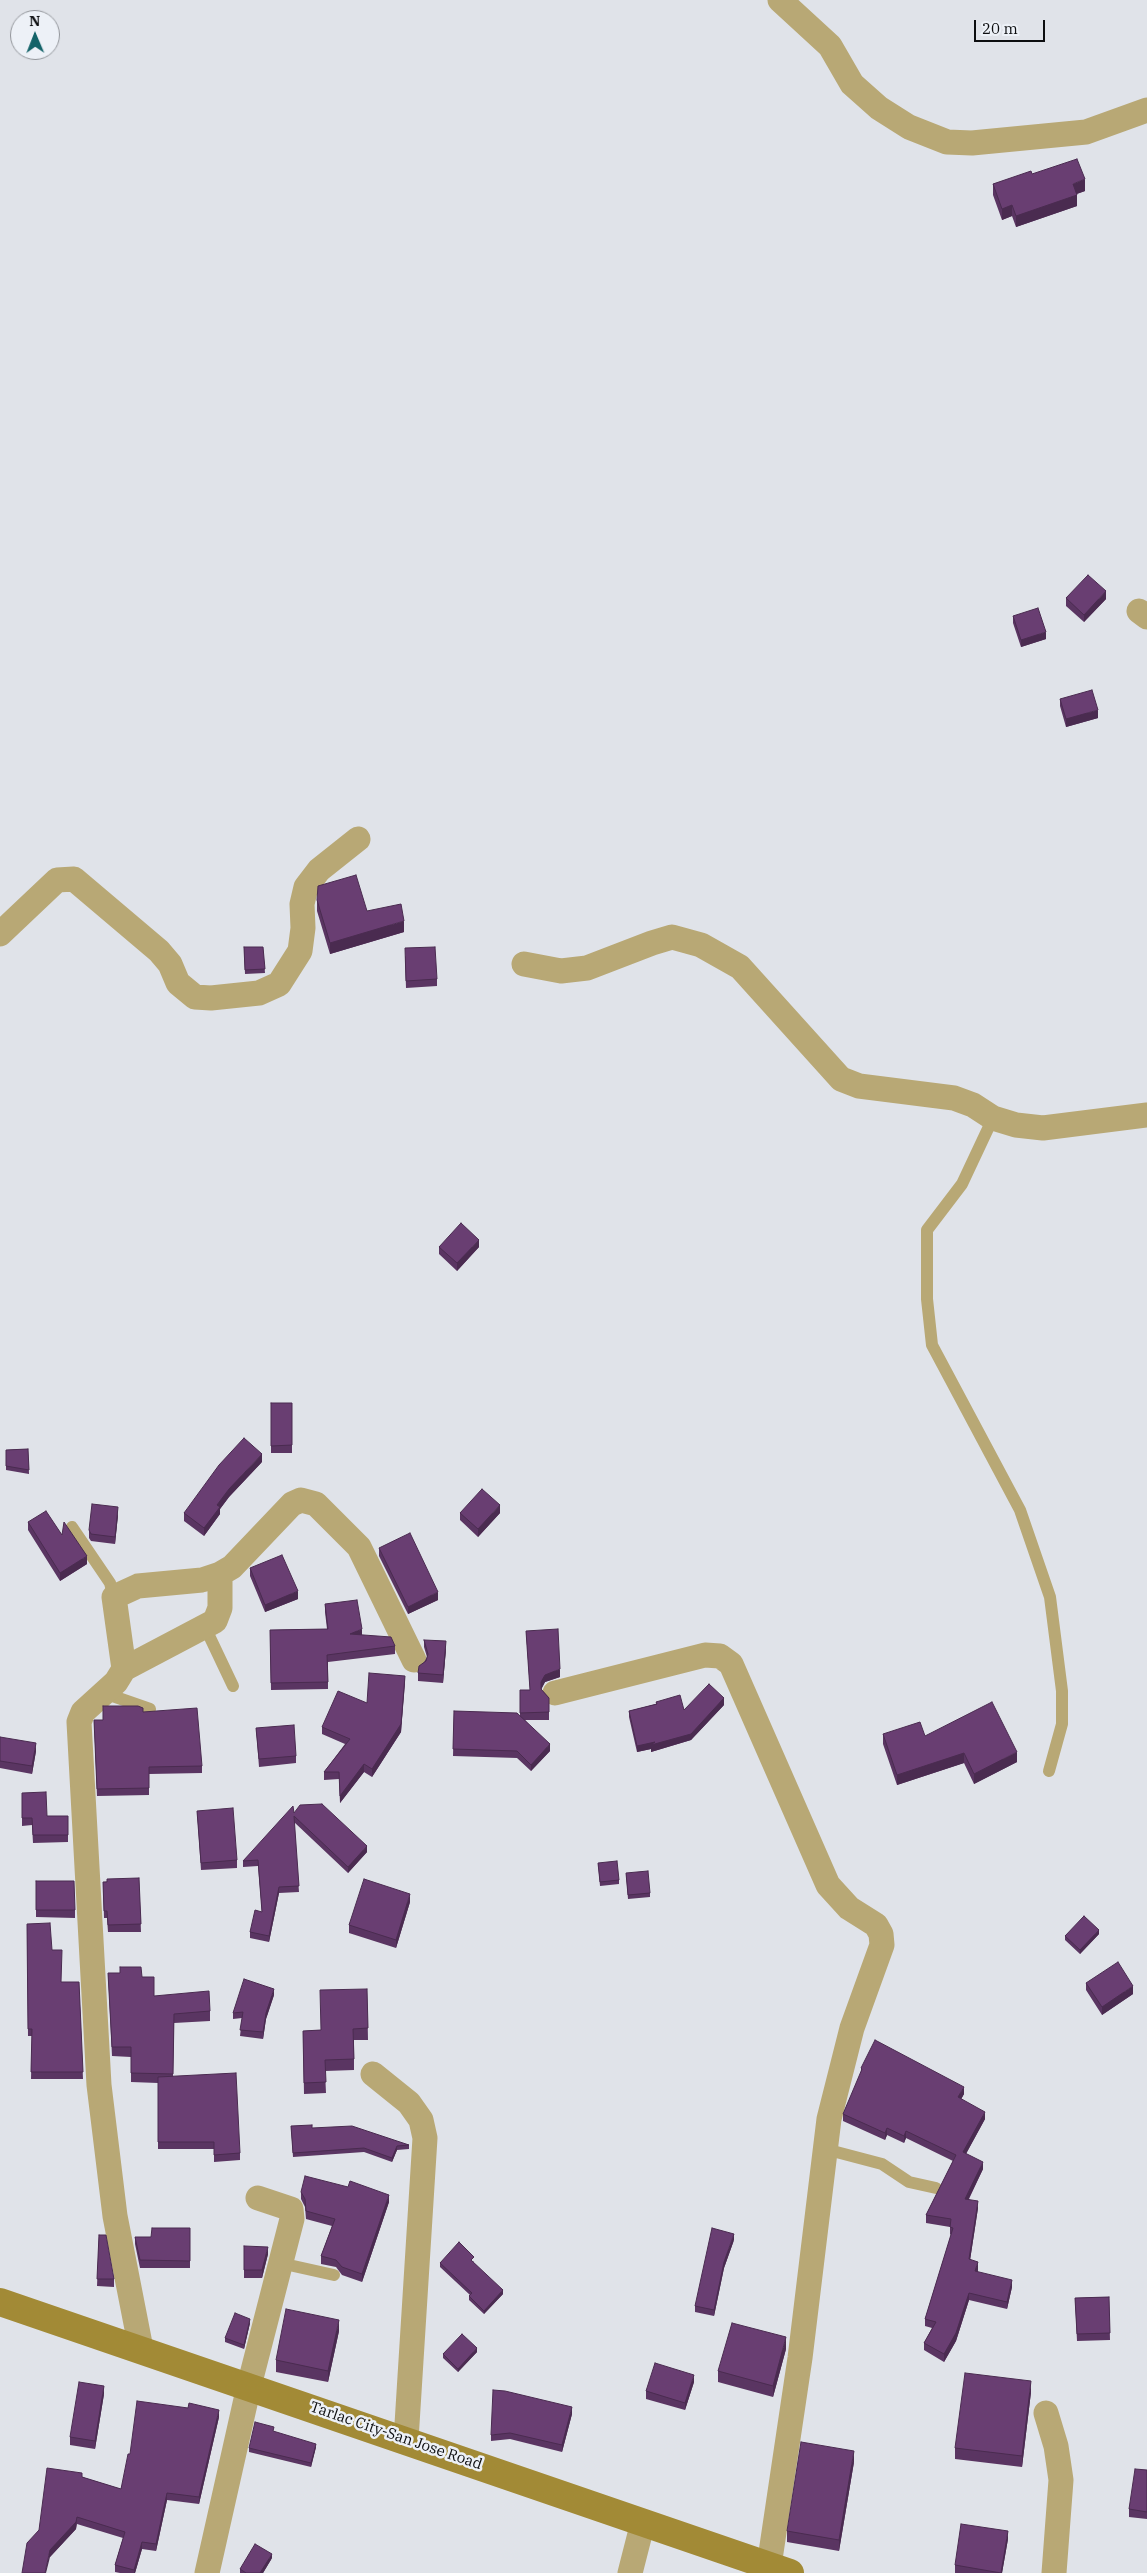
<!DOCTYPE html>
<style>
body{margin:0}
#map{position:relative;width:1147px;height:2573px;overflow:hidden;background:#e0e3e9;font-family:"IBM Plex Serif",serif}
canvas{display:block}
.north{position:absolute;left:10px;top:10px;width:50px;height:50px;box-sizing:border-box;background:#edf1f7;border:1px solid #93969b;border-radius:50%;rotate:359deg;font-size:14px;font-weight:700;line-height:20px;text-align:center;color:#0d0e10}
.north::after{content:'';display:block;margin:auto;width:18px;height:22px;background:#136369;clip-path:polygon(50% 0,100% 100%,50% 72%,0 100%)}
.scale{position:absolute;left:974px;top:20px;width:71px;height:22px;box-sizing:border-box;border:2px solid #0d0e10;border-top:0;padding-left:6px;font-size:15px;line-height:18px;white-space:nowrap;color:#0d0e10;-webkit-text-stroke:4px #edf1f7;paint-order:stroke}
</style>
<div id="map">
<canvas width="1147" height="2573"></canvas>
<div class="north">N</div>
<div class="scale">20 m</div>
</div>
<script>
const ctx = document.querySelector('canvas').getContext('2d');
ctx.lineJoin = 'round';
function toPath(rows) {
  const path = new Path2D();
  for (const r of rows) {
    path.moveTo(r[0], r[1]);
    for (let i = 2; i < r.length; i += 2) path.lineTo(r[i], r[i + 1]);
  }
  return path;
}
function stroke(path, color, width, dash) {
  ctx.strokeStyle = color;
  ctx.lineWidth = width;
  ctx.lineCap = dash ? 'butt' : 'round';
  ctx.setLineDash(dash || []);
  ctx.stroke(path);
}
function paint(path, color) {
  ctx.fillStyle = color;
  ctx.fill(path, 'evenodd');
}
function label(font, color, halo, rows, align = 'center') {
  ctx.font = font + ' "IBM Plex Serif",serif';
  ctx.lineWidth = 5;
  ctx.setLineDash([]);
  ctx.textBaseline = 'middle';
  ctx.strokeStyle = halo;
  ctx.fillStyle = color;
  for (const [text, x, y, turn = 0] of rows) {
    ctx.save();
    ctx.translate(x, y);
    ctx.rotate((+turn || 0) * Math.PI / 180);
    ctx.textAlign = isNaN(turn) ? turn : align;
    if (halo) ctx.strokeText(text, 0, 0);
    ctx.fillText(text, 0, 0);
    ctx.restore();
  }
}
const lane = toPath([
 [993,1118,962,1184,927,1230,927,1299,932,1345,1020,1510,1050,1597,1062,1691,1062,1724,1049,1771],
 [72,1527,110,1583,114,1597],
 [205,1627,233,1686],
 [104,1693,150,1709],
 [825,2149,882,2164,909,2182,936,2188],
 [280,2263,334,2275]
]);
const street = toPath([
 [780,0,830,46,852,84,879,108,909,127,947,142,972,143,1086,132,1147,110],
 [1139,611,1147,617],
 [0,934,57,880,74,879,159,951,170,964,178,983,195,997,211,998,259,993,279,984,300,951,303,928,302,904,306,887,319,870,358,839],
 [524,964,561,971,587,968,652,943,672,937,701,945,740,967,841,1079,859,1086,954,1098,973,1105,993,1118,1016,1125,1043,1128,1147,1115],
 [124,1669,215,1621,220,1608,220,1574],
 [555,1693,705,1655,720,1656,731,1664,828,1885,849,1908,876,1925,881,1934,882,1945,852,2028,829,2119,800,2358,769,2566],
 [373,2074,409,2103,421,2120,425,2138,406,2440],
 [141,2349,115,2216,99,2085,79,1722,83,1712,116,1682,124,1669,114,1597,138,1586,202,1580,220,1574,232,1567,292,1504,301,1500,316,1504,359,1547,414,1660],
 [1046,2413,1056,2446,1061,2480,1054,2573],
 [207,2573,249,2386,292,2219,291,2209,258,2198],
 [630,2573,643,2522]
]);
const secondary = toPath([
 [0,2302,790,2573]
]);
const wall = toPath([
 [1032,174,1085,191,1077,194,1077,206,1016,227,1012,216,1002,220,993,195,993,184],
 [1066,598,1106,599,1084,622,1066,606],
 [1013,616,1046,639,1021,647,1013,623],
 [1060,699,1098,718,1066,727,1060,706],
 [317,900,367,911,404,932,330,954,317,911],
 [244,947,263,947,265,973,245,974],
 [405,956,437,979,437,986,406,988],
 [439,1247,479,1247,457,1271,439,1254],
 [271,1403,292,1403,292,1453,271,1453],
 [28,1449,29,1474,6,1470,6,1450],
 [262,1462,229,1497,220,1509,220,1514,204,1536,184,1521,184,1513],
 [460,1513,500,1513,478,1537,460,1520],
 [118,1515,115,1544,91,1541,89,1538,89,1530],
 [28,1522,62,1535,87,1564,60,1581,28,1530],
 [379,1548,438,1600,408,1614,379,1556],
 [250,1568,298,1599,265,1612,250,1576],
 [325,1604,362,1635,395,1646,395,1654,328,1662,328,1689,271,1690,270,1630,327,1629,325,1612],
 [526,1631,560,1677,545,1682,541,1689,549,1698,549,1720,525,1720,550,1751,531,1771,517,1758,453,1756,454,1711,520,1716,520,1690,530,1690],
 [424,1640,446,1649,443,1683,418,1681,418,1673,427,1657,424,1647],
 [405,1683,401,1732,372,1777,364,1772,340,1803,339,1779,324,1780,324,1772,345,1744,322,1734,322,1727],
 [656,1702,684,1710,724,1705,691,1740,651,1752,651,1749,637,1752,629,1717,629,1711,656,1704],
 [143,1712,202,1766,202,1773,149,1774,149,1795,97,1796,94,1720,103,1720],
 [256,1728,296,1756,296,1763,259,1767],
 [883,1734,1017,1762,974,1784,964,1763,897,1785,883,1744],
 [0,1737,36,1751,32,1774,0,1768],
 [22,1793,47,1816,68,1816,68,1842,33,1843,32,1825,22,1826],
 [197,1811,237,1860,237,1868,201,1870],
 [294,1813,367,1852,348,1873,294,1822,299,1892,279,1893,269,1942,250,1938,250,1932,262,1912,258,1866,243,1867,243,1861],
 [598,1863,619,1880,619,1884,600,1886],
 [626,1873,650,1893,650,1897,628,1899],
 [139,1878,141,1932,108,1932,107,1918,104,1918,103,1882],
 [36,1881,75,1910,75,1918,36,1917],
 [410,1902,396,1948,349,1933,349,1925],
 [27,1924,52,1950,61,1982,79,1982,83,2079,31,2079,32,2036,28,2036],
 [1099,1934,1080,1954,1065,1940,1065,1936],
 [108,1973,142,1977,154,1996,210,2011,210,2021,174,2023,173,2076,240,2153,240,2160,214,2162,214,2149,158,2149,158,2083,131,2082,131,2057,112,2056],
 [1086,1983,1133,1994,1102,2015,1086,1990],
 [367,1989,368,2040,354,2040,354,2070,325,2071,326,2093,304,2094,303,2031,321,2030],
 [274,1995,266,2019,263,2039,240,2036,242,2018,233,2019,233,2013],
 [861,2068,964,2094,961,2099,985,2119,966,2154,983,2169,969,2199,978,2208,970,2260,978,2269,978,2272,1012,2287,1007,2309,969,2300,956,2341,944,2362,924,2350,924,2343,932,2328,925,2326,925,2319,951,2235,950,2234,950,2227,926,2223,926,2215,953,2161,906,2138,904,2143,887,2135,885,2140,843,2121,843,2114,861,2073],
 [291,2126,312,2128,409,2145,409,2149,397,2150,392,2162,364,2152,293,2157],
 [301,2192,389,2202,362,2282,342,2275,336,2267,321,2264,321,2256,332,2226,306,2219,305,2207,301,2199],
 [190,2228,190,2268,140,2268,135,2244,135,2237,151,2237],
 [99,2235,114,2279,114,2287,97,2286],
 [734,2240,724,2268,714,2316,695,2312,695,2306],
 [244,2246,268,2254,262,2278,244,2278],
 [474,2261,473,2262,503,2294,484,2314,469,2300,469,2296,470,2295,440,2267,440,2263],
 [1109,2297,1110,2340,1077,2341,1075,2298],
 [250,2323,244,2349,225,2342,225,2338],
 [339,2331,328,2382,276,2372,276,2360],
 [786,2349,773,2397,718,2382,718,2371],
 [477,2352,458,2372,443,2358,443,2354],
 [694,2382,685,2410,646,2399,646,2391],
 [1031,2392,1022,2467,955,2459,955,2448],
 [104,2394,95,2449,70,2445,70,2437],
 [572,2414,562,2452,510,2439,491,2441,491,2435],
 [219,2417,199,2504,167,2500,156,2551,142,2549,135,2573,120,2573,115,2572,115,2565,123,2538,77,2524,76,2529,50,2557,39,2530,82,2477,121,2489,130,2454],
 [274,2432,316,2447,311,2467,249,2452,249,2448],
 [854,2462,839,2551,787,2542,787,2531],
 [1147,2470,1147,2519,1129,2517,1129,2509],
 [1008,2539,1002,2573,955,2573,955,2565],
 [272,2558,263,2573,240,2573,240,2569]
]);
const shadedWall = toPath([
 [1085,179,1085,191,1073,195,1073,184],
 [1077,195,1077,206,1016,227,1016,216],
 [1012,205,1012,216,1002,220,1002,209],
 [1106,591,1106,599,1084,622,1084,615],
 [1046,632,1046,639,1021,647,1021,640],
 [1098,710,1098,718,1066,727,1066,719],
 [404,921,404,932,330,954,330,943],
 [479,1240,479,1247,457,1271,457,1263],
 [262,1454,262,1462,229,1497,220,1509,220,1514,204,1536,204,1528,217,1505,229,1489],
 [500,1505,500,1513,478,1537,478,1529],
 [118,1507,118,1515,115,1544,115,1537],
 [87,1556,87,1564,60,1581,60,1573],
 [298,1591,298,1599,265,1612,265,1605],
 [438,1592,438,1600,408,1614,408,1607],
 [362,1629,362,1636,350,1634],
 [446,1641,446,1649,443,1683,443,1675],
 [560,1669,560,1677,545,1682,541,1690,541,1682,545,1675],
 [405,1676,401,1732,372,1777,372,1769],
 [724,1698,724,1705,691,1740,651,1752,651,1749,637,1752,637,1746],
 [36,1743,36,1751,32,1774,32,1766],
 [550,1744,550,1751,531,1771,531,1765],
 [1017,1752,1017,1762,974,1784,974,1774],
 [964,1753,964,1763,897,1785,897,1775],
 [364,1764,364,1772,340,1803,340,1796],
 [367,1846,367,1852,348,1873,348,1867],
 [279,1887,279,1893,269,1942,269,1936],
 [410,1894,410,1902,396,1948,396,1940],
 [1099,1930,1099,1934,1080,1954,1080,1950],
 [1133,1986,1133,1994,1102,2015,1102,2007],
 [274,1989,274,1995,266,2019,263,2039,263,2032,266,2013],
 [964,2087,964,2094,958,2105,958,2097],
 [985,2112,985,2119,963,2159,963,2152],
 [887,2128,887,2135,885,2140,885,2133],
 [906,2131,906,2138,904,2143,904,2136],
 [397,2146,397,2150,392,2162,392,2158],
 [983,2162,983,2169,965,2206,965,2199],
 [389,2195,389,2202,362,2282,362,2274],
 [978,2201,978,2208,969,2267,969,2259],
 [734,2234,734,2240,724,2268,714,2316,714,2310,724,2262],
 [268,2247,268,2254,262,2278,262,2270],
 [978,2262,978,2269,975,2279,975,2271],
 [1012,2280,1012,2287,1007,2309,1007,2302],
 [503,2290,503,2294,484,2314,484,2311],
 [969,2293,969,2300,956,2341,944,2362,944,2354],
 [250,2319,250,2323,244,2349,244,2345],
 [339,2320,339,2331,328,2382,328,2371],
 [786,2337,786,2349,773,2397,773,2386],
 [477,2348,477,2352,458,2372,458,2369],
 [694,2375,694,2382,685,2410,685,2403],
 [1031,2381,1031,2392,1022,2467,1022,2456],
 [104,2386,104,2394,95,2449,95,2441],
 [572,2407,572,2414,562,2452,562,2445],
 [219,2410,219,2417,199,2504,199,2497],
 [316,2444,316,2447,311,2467,311,2463],
 [854,2451,854,2462,839,2551,839,2540],
 [167,2493,167,2500,156,2551,156,2544],
 [77,2517,76,2529,50,2557,46,2573,45,2573,50,2550],
 [1008,2531,1008,2539,1002,2573,1001,2573],
 [142,2542,142,2549,135,2573,134,2573,134,2570],
 [272,2554,272,2558,263,2573,260,2573]
]);
const building = toPath([
 [1077,159,1085,179,1073,184,1077,195,1016,216,1012,205,1002,209,993,184,1031,171,1032,174,1077,159],
 [1088,575,1106,591,1084,615,1066,598,1088,575],
 [1038,608,1046,632,1021,640,1013,616,1038,608],
 [1092,690,1098,710,1066,719,1060,699,1092,690],
 [356,875,367,911,401,904,404,921,330,943,317,900,318,886,356,875],
 [244,947,263,947,265,969,245,970,244,947],
 [435,947,437,979,406,981,405,948,435,947],
 [461,1223,479,1240,457,1263,439,1247,461,1223],
 [271,1403,292,1403,292,1445,271,1446,271,1403],
 [244,1438,262,1454,229,1489,217,1505,220,1507,204,1528,184,1513,219,1465,244,1438],
 [28,1449,29,1470,6,1466,6,1450,28,1449],
 [482,1489,500,1505,478,1529,460,1513,482,1489],
 [92,1504,118,1507,115,1537,91,1534,89,1530,92,1504],
 [46,1511,62,1535,64,1522,87,1556,60,1573,28,1522,46,1511],
 [410,1533,438,1592,408,1607,379,1548,410,1533],
 [282,1555,298,1591,265,1605,250,1568,282,1555],
 [357,1600,362,1629,350,1634,391,1637,395,1646,327,1655,328,1682,271,1683,270,1630,328,1629,325,1604,357,1600],
 [558,1629,560,1669,545,1675,541,1682,541,1689,549,1698,549,1712,520,1713,520,1690,530,1690,526,1631,558,1629],
 [424,1640,446,1641,443,1675,418,1673,419,1666,426,1661,428,1654,424,1640],
 [369,1673,405,1676,401,1724,372,1769,364,1764,340,1796,339,1772,324,1772,350,1739,322,1727,338,1691,367,1703,369,1673],
 [709,1684,724,1698,691,1734,651,1745,655,1742,637,1746,629,1711,657,1704,656,1702,680,1695,684,1710,709,1684],
 [992,1702,1017,1752,974,1774,964,1753,897,1775,883,1734,920,1722,925,1736,992,1702],
 [103,1706,138,1706,143,1708,143,1712,197,1708,202,1766,149,1767,149,1788,97,1789,94,1720,103,1720,103,1706],
 [454,1711,517,1713,550,1744,531,1765,517,1751,453,1749,454,1711],
 [294,1725,296,1756,259,1759,256,1728,294,1725],
 [0,1737,36,1743,32,1766,0,1761,0,1737],
 [46,1792,47,1816,68,1816,68,1835,33,1835,32,1818,22,1818,22,1793,46,1792],
 [322,1804,367,1846,348,1867,294,1816,299,1886,279,1887,269,1936,250,1932,255,1910,262,1912,258,1860,243,1861,293,1806,294,1813,300,1805,322,1804],
 [233,1808,237,1860,201,1863,197,1811,233,1808],
 [617,1861,619,1880,600,1882,598,1863,617,1861],
 [648,1871,650,1893,628,1895,626,1873,648,1871],
 [139,1878,141,1924,108,1925,107,1911,104,1911,103,1882,107,1882,107,1879,139,1878],
 [364,1879,410,1894,396,1940,349,1925,364,1879],
 [36,1881,74,1881,75,1910,36,1910,36,1881],
 [1084,1916,1099,1930,1080,1950,1065,1936,1084,1916],
 [50,1923,52,1950,62,1950,61,1982,79,1982,83,2072,31,2072,32,2029,28,2029,27,1924,50,1923],
 [1118,1962,1133,1986,1102,2007,1086,1983,1118,1962],
 [120,1967,141,1967,142,1977,154,1977,154,1996,209,1991,210,2011,174,2014,173,2074,131,2073,131,2047,112,2047,108,1973,120,1973,120,1967],
 [244,1979,274,1989,266,2013,263,2032,240,2030,243,2012,233,2013,244,1979],
 [367,1989,368,2028,353,2029,354,2059,325,2060,326,2082,304,2083,303,2031,321,2030,320,1990,367,1989],
 [875,2040,964,2087,958,2097,985,2112,963,2152,983,2162,965,2199,978,2201,969,2259,978,2262,975,2271,1012,2280,1007,2302,969,2293,956,2333,944,2354,924,2343,936,2322,925,2319,953,2228,950,2227,951,2219,926,2215,956,2155,906,2131,904,2136,887,2128,885,2133,843,2114,862,2069,861,2068,875,2040],
 [236,2073,240,2153,214,2155,214,2142,158,2142,158,2077,236,2073],
 [312,2125,312,2128,352,2126,409,2145,397,2146,392,2158,364,2148,293,2153,291,2126,312,2125],
 [305,2176,348,2187,350,2181,389,2195,362,2274,342,2267,336,2260,321,2256,335,2219,306,2211,305,2199,301,2192,305,2176],
 [152,2228,190,2228,190,2261,140,2260,135,2237,151,2237,152,2228],
 [712,2228,734,2234,724,2262,714,2310,695,2306,712,2228],
 [99,2235,106,2235,114,2279,97,2279,99,2235],
 [459,2242,474,2257,471,2260,503,2290,484,2311,469,2296,472,2293,440,2263,459,2242],
 [244,2246,268,2247,262,2270,244,2270,244,2246],
 [1109,2297,1110,2333,1077,2334,1075,2298,1109,2297],
 [286,2309,339,2320,328,2371,276,2360,286,2309],
 [235,2313,250,2319,244,2345,225,2338,235,2313],
 [732,2323,786,2337,773,2386,718,2371,732,2323],
 [462,2334,477,2348,458,2369,443,2354,462,2334],
 [655,2363,694,2375,685,2403,646,2391,655,2363],
 [965,2373,1031,2381,1022,2456,955,2448,965,2373],
 [79,2382,104,2386,95,2441,70,2437,79,2382],
 [493,2390,505,2391,572,2407,562,2445,510,2433,491,2435,493,2390],
 [137,2401,188,2408,189,2403,219,2410,199,2497,167,2493,156,2544,142,2542,134,2570,115,2565,125,2532,77,2517,76,2522,50,2550,45,2573,22,2573,27,2543,39,2530,47,2468,82,2473,82,2477,121,2489,128,2454,130,2454,137,2401],
 [255,2422,274,2427,273,2431,316,2444,311,2463,249,2448,255,2422],
 [801,2442,854,2451,839,2540,787,2531,801,2442],
 [1135,2469,1147,2470,1147,2512,1129,2509,1135,2469],
 [961,2524,1008,2531,1001,2573,955,2565,961,2524],
 [255,2544,272,2554,260,2573,246,2573,240,2569,255,2544]
]);
const streetNames = [
 ["Tarlac City-San Jose Road",396,2436,19]
];
stroke(lane, '#b8a875', 12);
stroke(street, '#b8a875', 25);
stroke(secondary, '#a28a36', 28);
paint(wall, '#5a3562');
paint(shadedWall, '#4a2b50');
paint(building, '#693e72');
stroke(building, '#4a2b50', 1);
label('15px', '#0d0e10', '#edf1f7', streetNames);
</script>
